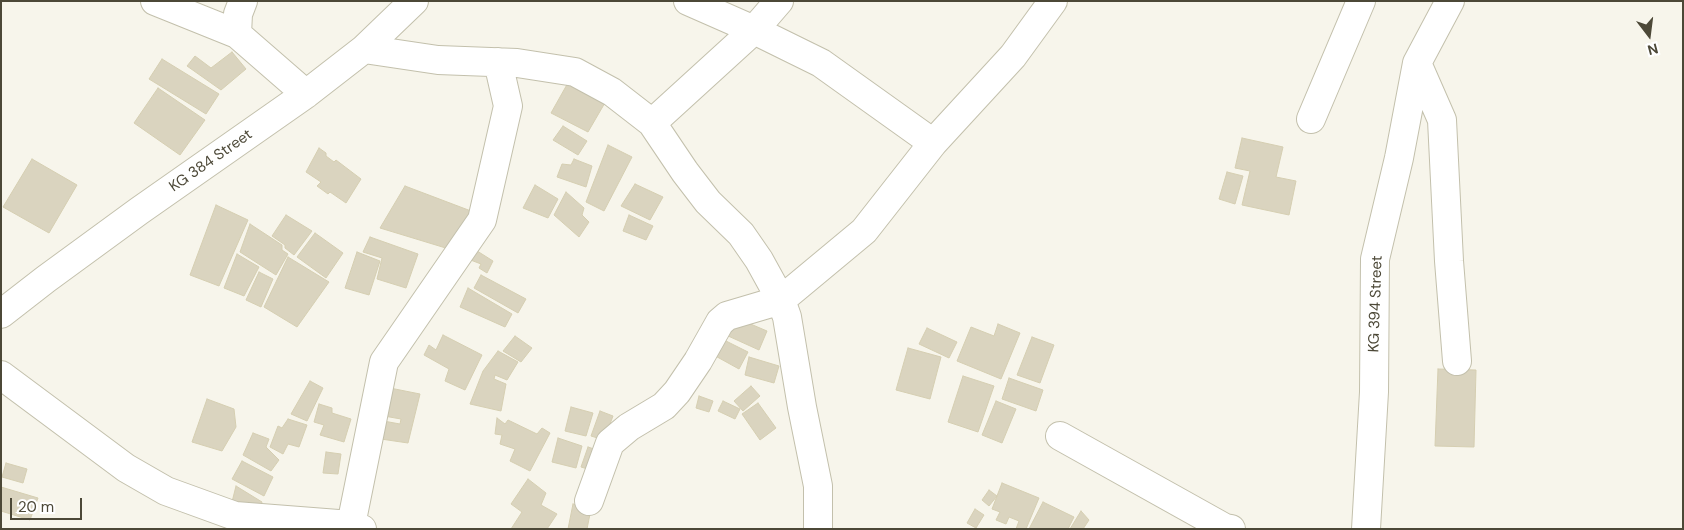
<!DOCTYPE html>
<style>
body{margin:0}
#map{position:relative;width:1684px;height:530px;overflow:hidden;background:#f7f5eb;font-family:"DM Sans",sans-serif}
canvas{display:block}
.frame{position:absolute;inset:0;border:2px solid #4c4837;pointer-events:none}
.north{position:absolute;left:1624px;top:10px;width:50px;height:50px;-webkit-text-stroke:4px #fff;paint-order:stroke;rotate:165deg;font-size:14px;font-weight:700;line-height:20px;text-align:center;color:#4c4837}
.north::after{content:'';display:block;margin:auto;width:18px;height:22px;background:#4c4837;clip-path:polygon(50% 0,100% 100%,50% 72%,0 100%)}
.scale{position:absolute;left:10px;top:498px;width:72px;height:22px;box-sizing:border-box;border:2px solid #4c4837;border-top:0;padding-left:6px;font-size:15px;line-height:18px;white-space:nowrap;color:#4c4837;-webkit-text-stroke:4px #fff;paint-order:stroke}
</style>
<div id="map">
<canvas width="1684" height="530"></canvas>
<div class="frame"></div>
<div class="north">N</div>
<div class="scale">20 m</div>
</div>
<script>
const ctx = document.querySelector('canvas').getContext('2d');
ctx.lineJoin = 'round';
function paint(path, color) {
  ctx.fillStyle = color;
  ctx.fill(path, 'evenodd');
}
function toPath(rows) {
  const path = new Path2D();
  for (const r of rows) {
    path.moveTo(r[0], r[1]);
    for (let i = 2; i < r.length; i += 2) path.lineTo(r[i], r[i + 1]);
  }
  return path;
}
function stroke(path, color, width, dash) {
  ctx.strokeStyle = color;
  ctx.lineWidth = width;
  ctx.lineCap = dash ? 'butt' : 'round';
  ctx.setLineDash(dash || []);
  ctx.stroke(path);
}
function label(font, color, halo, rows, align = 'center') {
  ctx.font = font + ' "DM Sans",sans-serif';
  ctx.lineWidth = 4.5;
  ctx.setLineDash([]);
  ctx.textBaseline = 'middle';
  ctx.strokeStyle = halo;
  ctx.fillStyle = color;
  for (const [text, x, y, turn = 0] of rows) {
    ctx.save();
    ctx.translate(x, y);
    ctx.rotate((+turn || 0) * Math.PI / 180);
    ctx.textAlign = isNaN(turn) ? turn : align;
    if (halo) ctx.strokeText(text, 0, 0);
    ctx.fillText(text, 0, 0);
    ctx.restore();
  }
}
const building = toPath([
 [232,52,246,69,221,90,187,66,195,56,211,68,232,52],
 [162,59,219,94,206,114,149,79,162,59],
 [569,81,606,101,588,132,551,113,569,81],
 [158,88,205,120,180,155,134,123,158,88],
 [563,126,587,141,578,155,553,140,563,126],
 [1242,138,1283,147,1276,177,1296,181,1289,215,1242,205,1250,171,1235,168,1242,138],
 [608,145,632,157,604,211,586,202,608,145],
 [319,148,326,153,326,156,334,162,336,160,361,179,346,203,330,192,328,194,317,186,321,182,306,172,319,148],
 [32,159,77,185,49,233,3,207,32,159],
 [574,159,592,166,586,187,557,177,562,164,571,165,574,159],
 [1227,172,1243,176,1235,204,1219,199,1227,172],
 [635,184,663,197,650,220,621,206,635,184],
 [535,185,558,199,548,218,523,208,535,185],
 [405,186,471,211,449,249,380,228,405,186],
 [566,192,584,208,582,215,589,222,579,237,554,215,566,192],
 [216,205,248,220,219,286,190,275,216,205],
 [286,215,312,231,294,255,285,248,285,245,272,236,286,215],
 [629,215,653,226,646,240,623,231,629,215],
 [250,224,282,245,282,250,288,254,276,275,240,252,250,224],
 [315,233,343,253,326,278,297,257,315,233],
 [370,237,418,254,406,288,377,279,382,258,363,252,370,237],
 [474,249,493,261,487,273,479,268,481,264,468,259,474,249],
 [357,252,380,261,369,295,345,288,357,252],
 [237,254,259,267,244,296,224,288,237,254],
 [288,257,329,282,297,327,264,307,288,257],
 [259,272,273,279,261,307,246,300,259,272],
 [481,275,526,299,518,313,474,288,481,275],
 [468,288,512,314,505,327,460,307,468,288],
 [734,317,767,331,759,350,726,335,734,317],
 [998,324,1020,333,1001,379,957,361,971,327,994,336,998,324],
 [927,328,957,342,949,358,919,344,927,328],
 [443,335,482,355,465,390,445,381,449,369,424,355,429,345,436,350,443,335],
 [515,336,532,348,521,362,503,351,515,336],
 [1032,337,1054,345,1040,383,1017,375,1032,337],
 [724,340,748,352,739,369,710,353,724,340],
 [908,348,941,357,930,399,896,390,908,348],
 [498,351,518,362,507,380,495,375,494,379,506,384,501,411,470,404,483,371,498,351],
 [749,357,779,366,774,383,745,375,749,357],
 [1438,369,1476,370,1474,447,1435,446,1438,369],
 [963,376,994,386,978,432,948,422,963,376],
 [1009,378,1043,390,1036,411,1002,399,1009,378],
 [310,381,323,388,307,421,291,414,310,381],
 [751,386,760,396,743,411,734,401,751,386],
 [390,388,420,394,408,443,374,438,378,420,400,424,401,419,384,416,390,388],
 [699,396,713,401,709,412,696,408,699,396],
 [207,399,234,409,236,427,222,451,192,442,207,399],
 [723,401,740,409,735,419,718,411,723,401],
 [996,401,1016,409,1002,443,982,435,996,401],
 [758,403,776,428,760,440,742,414,758,403],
 [319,404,332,408,332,413,351,419,344,442,320,435,324,425,314,422,319,404],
 [571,407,593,413,586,436,565,431,571,407],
 [600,411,613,416,604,440,591,436,600,411],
 [497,418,505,424,508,420,537,434,542,428,550,433,530,471,510,461,515,449,500,444,502,435,495,434,497,418],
 [288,419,307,425,299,447,288,444,283,454,270,447,278,426,282,428,288,419],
 [253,433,269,439,266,447,279,460,271,471,243,455,253,433],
 [558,438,582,446,576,468,552,462,558,438],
 [588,447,597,450,594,471,581,467,588,447],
 [326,452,341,454,338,474,323,473,326,452],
 [242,461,273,477,264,496,232,479,242,461],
 [6,463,27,469,23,483,2,477,6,463],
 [528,479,546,493,541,505,557,514,547,529,511,529,522,512,511,504,528,479],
 [1002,483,1039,498,1026,529,1016,529,1019,521,1009,517,1006,524,996,520,1000,512,992,509,1002,483],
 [236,486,262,502,259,514,231,506,236,486],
 [1,487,38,498,30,520,1,511,1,487],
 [989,490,997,496,989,506,982,500,989,490],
 [1043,502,1074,517,1068,529,1029,529,1043,502],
 [573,504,591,509,587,529,568,529,573,504],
 [975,509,984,515,976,528,967,523,975,509],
 [1081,511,1089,520,1083,529,1070,529,1081,511]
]);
const minor = toPath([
 [155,1,237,34],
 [243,1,238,14,237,34,306,94],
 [688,1,754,30,821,63,933,143],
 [364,49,438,60,517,63,575,72,612,92,652,123,685,172,708,202,741,234,759,260,781,300,787,317,802,407,818,486,818,529],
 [1417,63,1442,120,1449,261,1457,361],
 [1311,119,1361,1],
 [652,123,754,30,779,1],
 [1,314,46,279,139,211,306,94,364,49,414,1],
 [1,375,126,468,166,491,235,516,351,525,362,529],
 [1060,436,1225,528,1231,529],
 [589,501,610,443,629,427,664,406,677,392,698,361,720,322,727,316,781,300,864,231,933,143,1013,56,1053,1],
 [351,525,384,362,482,220,508,106,498,62],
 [1366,529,1374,392,1375,259,1399,158,1417,63,1450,1]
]);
const streetNames = [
 ["KG 384 Street",211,161,-35],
 ["KG 394 Street",1376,304,-88]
];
paint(building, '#dad4bf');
stroke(building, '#d5ceb1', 1);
stroke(minor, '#c3c0ac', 30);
stroke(minor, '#fff', 28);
label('15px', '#4c4837', '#fff', streetNames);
</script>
